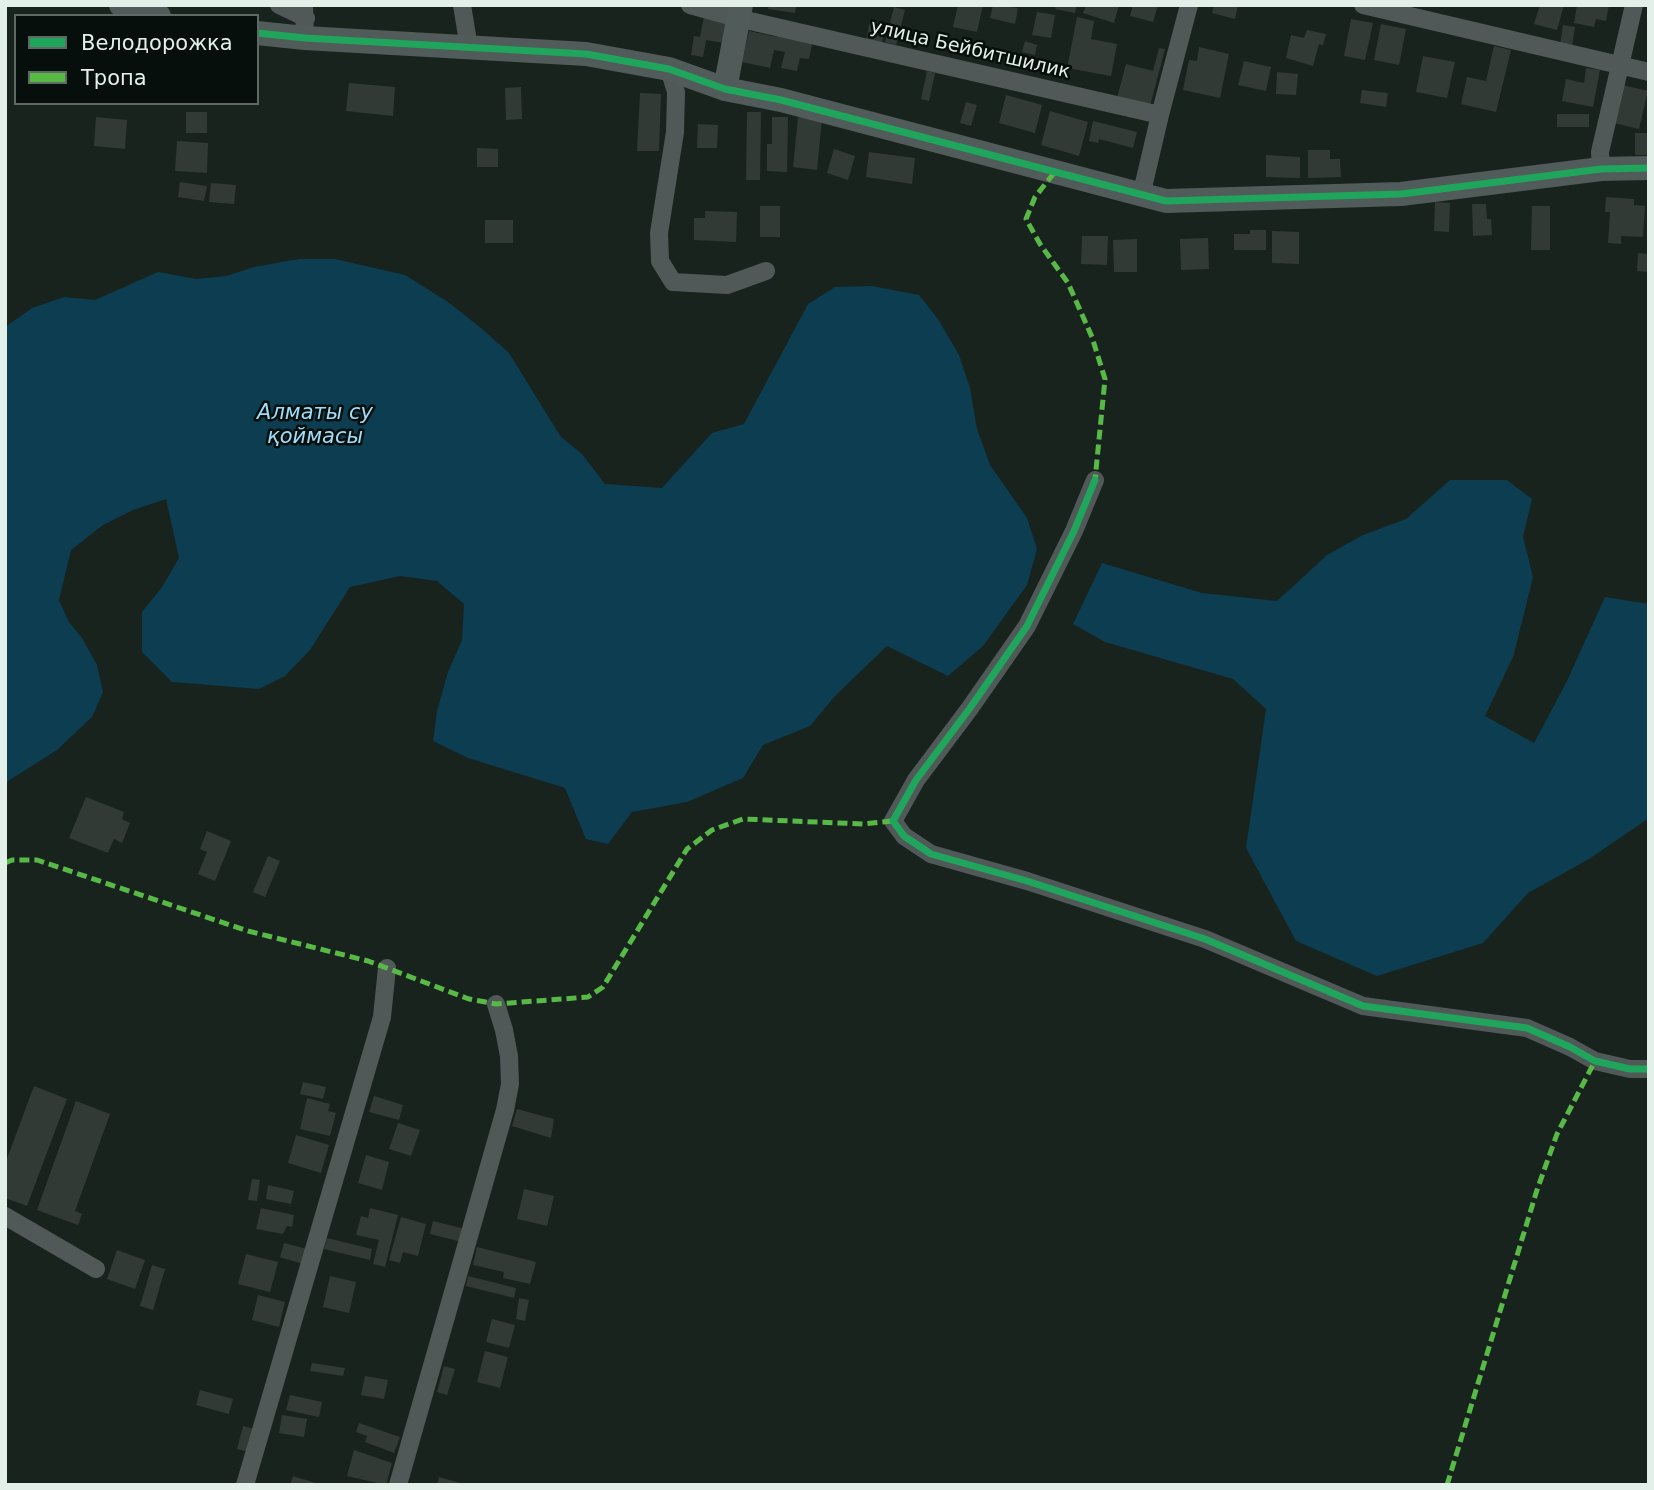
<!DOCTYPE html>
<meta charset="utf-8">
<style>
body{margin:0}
#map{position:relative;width:1654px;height:1490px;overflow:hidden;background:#18231e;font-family:"DejaVu Sans",sans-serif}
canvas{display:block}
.frame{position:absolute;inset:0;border:7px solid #e3f0ea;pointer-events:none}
.legend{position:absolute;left:14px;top:14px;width:245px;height:91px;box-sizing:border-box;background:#060f0b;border:2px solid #5e6964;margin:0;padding:9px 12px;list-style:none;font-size:21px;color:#e3f0ea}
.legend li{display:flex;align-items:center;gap:14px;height:35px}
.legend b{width:35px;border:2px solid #5e6964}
</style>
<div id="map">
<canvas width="1654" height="1490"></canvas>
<div class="frame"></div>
<ul class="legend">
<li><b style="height:9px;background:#20a55d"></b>Велодорожка</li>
<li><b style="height:9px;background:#58b947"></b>Тропа</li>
</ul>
</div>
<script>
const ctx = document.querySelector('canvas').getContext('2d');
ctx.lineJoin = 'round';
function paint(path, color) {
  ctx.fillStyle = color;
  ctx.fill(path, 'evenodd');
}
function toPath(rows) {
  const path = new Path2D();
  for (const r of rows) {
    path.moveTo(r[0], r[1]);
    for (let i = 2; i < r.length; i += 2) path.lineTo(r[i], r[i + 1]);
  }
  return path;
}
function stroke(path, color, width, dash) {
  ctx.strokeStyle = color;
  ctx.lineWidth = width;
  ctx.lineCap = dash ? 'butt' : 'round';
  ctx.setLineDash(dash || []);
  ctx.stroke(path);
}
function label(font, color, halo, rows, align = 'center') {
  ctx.font = font + ' "DejaVu Sans",sans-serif';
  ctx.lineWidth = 5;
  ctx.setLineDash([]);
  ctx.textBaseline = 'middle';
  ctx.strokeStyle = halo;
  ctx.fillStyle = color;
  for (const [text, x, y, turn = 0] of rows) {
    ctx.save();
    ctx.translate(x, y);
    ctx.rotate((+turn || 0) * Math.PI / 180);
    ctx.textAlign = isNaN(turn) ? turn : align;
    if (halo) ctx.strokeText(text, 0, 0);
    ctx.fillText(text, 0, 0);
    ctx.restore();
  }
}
const water = toPath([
 [299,259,335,259,405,275,448,302,481,328,509,353,561,437,582,454,605,484,662,488,712,433,744,424,808,304,835,287,872,286,919,295,938,319,959,355,970,388,977,429,990,465,1027,518,1037,549,1027,585,983,646,948,676,887,646,835,696,810,726,763,745,743,778,687,802,632,812,608,844,586,839,565,788,468,758,433,741,437,711,448,672,462,640,464,604,437,581,400,576,350,587,310,650,285,676,259,689,172,682,142,652,142,612,162,587,179,558,166,499,133,510,103,525,71,550,59,600,69,622,82,638,97,665,103,692,92,717,57,750,5,783,5,327,32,308,64,297,95,300,158,272,196,279,226,276,254,267],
 [1450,480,1507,480,1532,499,1523,537,1533,577,1513,657,1485,716,1534,743,1566,683,1605,597,1649,604,1649,818,1589,859,1528,893,1483,943,1377,976,1296,941,1246,848,1266,709,1233,679,1105,642,1073,624,1102,563,1202,593,1277,601,1327,555,1363,535,1406,519]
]);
const building = toPath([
 [769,5,796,5,795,13,768,9],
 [958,5,983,5,977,32,953,27],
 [993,5,1018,8,1015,24,990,18],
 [1056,5,1077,5,1075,13,1055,9],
 [1086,5,1119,5,1114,23,1083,13],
 [1133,5,1158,5,1153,22,1130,16],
 [1214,5,1238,5,1235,19,1212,13],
 [1540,5,1564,5,1557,30,1534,24],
 [1577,5,1609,5,1606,21,1596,19,1594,27,1574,23],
 [894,7,905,10,896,45,885,42],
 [1037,12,1055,15,1051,38,1032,35],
 [704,17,728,21,724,43,706,40,703,57,691,55,694,36,700,37],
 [1077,17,1094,21,1091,39,1117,44,1111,76,1067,68],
 [1351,19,1373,23,1365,60,1344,56],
 [870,21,880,23,878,31,884,32,882,43,866,40],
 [1381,24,1406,29,1399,65,1374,60],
 [1563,25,1575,27,1572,47,1560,45],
 [1307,30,1326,34,1323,45,1319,44,1313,66,1286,58,1291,35,1304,38],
 [749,31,777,37,778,33,813,40,809,59,800,58,797,71,781,68,785,52,774,50,770,68,742,62],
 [1025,41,1037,45,1035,55,1022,52],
 [1494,46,1511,50,1496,112,1461,104,1467,77,1486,81],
 [1199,47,1229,54,1220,98,1183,90,1189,60,1197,61],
 [1159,48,1165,49,1150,106,1117,98,1126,64,1153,71],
 [1423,56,1455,62,1447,98,1416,92],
 [1244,61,1271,67,1266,91,1238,85],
 [1586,68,1600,70,1593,107,1562,101,1566,79,1584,83],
 [927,71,935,73,929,101,921,99],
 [1277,72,1298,74,1296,95,1276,94],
 [349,83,395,87,393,116,346,111],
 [1623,85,1648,91,1639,129,1614,123],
 [521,87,522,119,506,120,505,88],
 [1362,90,1388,93,1386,107,1360,103],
 [640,93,661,94,659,151,637,151],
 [1006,95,1042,105,1035,133,999,123],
 [966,102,977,105,971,126,960,123],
 [1050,111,1088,122,1079,156,1041,145],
 [186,112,207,112,207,133,186,133],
 [747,112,761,112,760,180,746,180],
 [1557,114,1589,114,1589,127,1557,127],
 [96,117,127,120,125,149,94,146],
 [772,117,788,117,787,172,767,171,767,144,772,144],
 [798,117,822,119,817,170,793,167],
 [1093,121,1137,132,1133,148,1099,139,1098,143,1089,141],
 [698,124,718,125,717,148,697,148],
 [1635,133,1649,133,1649,155,1635,155],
 [177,141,208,143,207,173,175,171],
 [477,148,498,149,498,167,477,167],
 [834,149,855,156,848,180,827,173],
 [1308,150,1330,150,1330,159,1340,159,1341,177,1308,178],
 [869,152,915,158,912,184,866,177],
 [1266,155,1300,157,1300,178,1266,177],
 [180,182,207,186,204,201,178,197],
 [211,183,236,185,234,204,209,202],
 [1606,197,1634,199,1634,205,1645,206,1643,237,1621,236,1621,244,1608,243,1610,212,1605,212],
 [1435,202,1450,203,1449,232,1434,231],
 [1472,204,1486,204,1487,219,1491,219,1492,235,1473,236],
 [760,206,780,206,780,237,760,237],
 [1532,206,1550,206,1550,250,1531,250],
 [705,211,737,212,736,242,694,240,694,218,705,218],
 [485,220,513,220,513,243,485,243],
 [1250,230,1266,230,1266,250,1234,250,1234,234,1250,234],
 [1272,231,1299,232,1299,264,1272,263],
 [1082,236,1108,236,1107,265,1081,264],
 [1208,238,1209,269,1181,270,1180,239],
 [1137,239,1137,272,1114,272,1113,240],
 [1638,253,1649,254,1649,272,1637,271],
 [86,797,124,812,122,819,130,823,122,843,114,839,108,853,69,838],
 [207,831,231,841,215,881,198,874,207,852,200,849],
 [268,856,280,861,265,897,253,892],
 [303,1082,326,1087,323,1099,300,1094],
 [34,1086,67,1099,27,1206,5,1198,5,1164],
 [374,1096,403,1105,399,1120,369,1112],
 [307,1098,330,1104,328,1111,336,1113,330,1136,300,1129],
 [76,1101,110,1114,75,1211,82,1214,78,1225,37,1210],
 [517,1109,554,1119,551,1138,512,1126],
 [398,1123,420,1130,411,1156,389,1149],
 [296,1135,329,1145,321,1173,288,1163],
 [366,1155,389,1162,382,1190,358,1183],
 [252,1179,260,1180,257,1201,248,1200],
 [268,1185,294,1191,291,1204,266,1199],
 [524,1189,554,1196,547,1226,517,1219],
 [261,1208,294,1215,292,1227,287,1226,283,1234,256,1229],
 [370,1208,398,1215,385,1267,373,1264,379,1240,356,1235,361,1216,368,1218],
 [401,1217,426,1224,418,1256,403,1252,400,1263,389,1260],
 [433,1221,465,1229,462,1242,430,1234],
 [327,1238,372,1249,370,1260,324,1249],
 [284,1243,307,1249,303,1264,280,1257],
 [477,1247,536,1262,530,1284,503,1278,504,1272,473,1265],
 [117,1250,145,1260,135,1289,107,1279],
 [246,1254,278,1262,270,1292,238,1284],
 [152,1265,165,1269,153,1310,140,1306],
 [330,1276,356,1282,349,1313,323,1307],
 [468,1276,516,1288,514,1298,466,1286],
 [258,1295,285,1302,279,1327,252,1320],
 [519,1298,529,1300,525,1321,516,1319],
 [492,1319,515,1325,509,1348,486,1342],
 [485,1351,508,1357,500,1388,477,1382],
 [312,1363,345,1368,343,1376,310,1371],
 [444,1366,455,1369,447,1395,437,1392],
 [365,1376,388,1380,384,1399,361,1395],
 [200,1390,233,1399,229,1414,196,1405],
 [290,1395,322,1402,319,1417,286,1410],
 [282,1415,307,1419,304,1437,279,1433],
 [359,1423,400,1437,394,1453,365,1442,367,1436,356,1432],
 [243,1426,254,1429,249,1452,237,1449],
 [354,1450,392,1463,386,1485,347,1476],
 [293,1476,319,1484,319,1485,290,1485],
 [439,1477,464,1484,464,1485,437,1485]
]);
const street = toPath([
 [279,5,306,18],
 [304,5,305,38],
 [462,5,469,48],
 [690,5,737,18,1160,115],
 [1363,5,1649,72],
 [669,69,676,92,675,132,659,233,660,261,673,282,727,285,766,271],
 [1601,169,1600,152,1634,5],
 [1141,196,1160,115,1189,5],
 [1095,480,1074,531,1027,626,970,708,916,780,893,821,904,836,931,854,1027,881,1205,939,1363,1006,1527,1028,1570,1047,1595,1061,1630,1069,1649,1069],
 [5,1216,96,1269],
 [245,1485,382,1017,387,968],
 [398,1485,505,1110,510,1084,509,1056,504,1030,496,1004]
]);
const secondary = toPath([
 [121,5,159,16],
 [257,33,305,38,586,54,669,69,725,89,781,100,1166,201,1401,194,1601,169,1649,168],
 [725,89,741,5]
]);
const quiet = toPath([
 [1054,173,1035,197,1026,219,1040,244,1068,283,1092,337,1105,379,1095,480],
 [5,863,12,860,37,860,248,931,368,961,469,999,496,1004,588,997,603,987,687,849,712,830,743,819,863,824,893,821],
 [1447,1485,1537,1190,1557,1134,1595,1061]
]);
const cycleway = toPath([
 [257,33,305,38,586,54,669,69,725,89,781,100,1166,201,1401,194,1601,169,1649,168],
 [1095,480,1074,531,1027,626,970,708,916,780,893,821,904,836,931,854,1027,881,1205,939,1363,1006,1527,1028,1570,1047,1595,1061,1630,1069,1649,1069]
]);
const streetNames = [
 ["улица Бейбитшилик",970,50,13]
];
const waterNames = [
 ["Алматы су",315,414],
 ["қоймасы",315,438]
];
paint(water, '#0c3d50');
paint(building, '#323a35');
stroke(street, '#505958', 18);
stroke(secondary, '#515b5a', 24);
stroke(quiet, '#58b947', 5, [10, 5]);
stroke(cycleway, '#20a55d', 7);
label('19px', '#e3f0ea', '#060f0b', streetNames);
label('italic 21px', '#9fdcfa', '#060f0b', waterNames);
</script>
